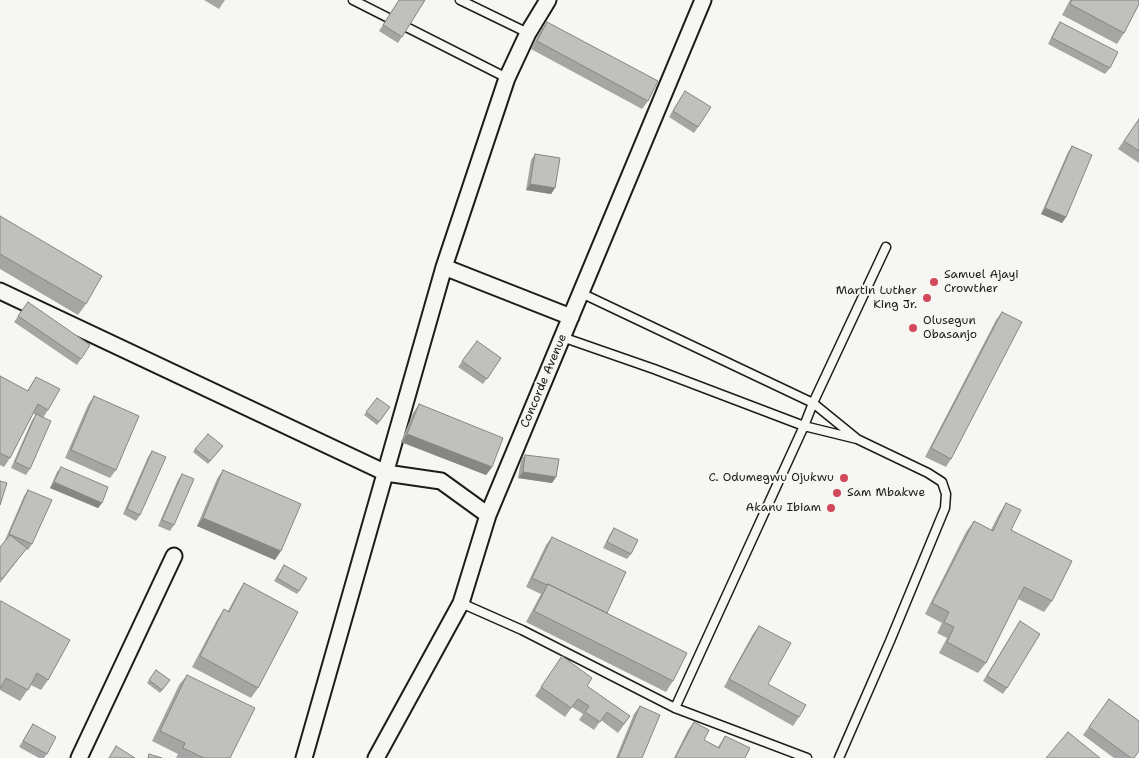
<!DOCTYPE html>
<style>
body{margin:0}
canvas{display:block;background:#f6f6f2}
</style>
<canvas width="1139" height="758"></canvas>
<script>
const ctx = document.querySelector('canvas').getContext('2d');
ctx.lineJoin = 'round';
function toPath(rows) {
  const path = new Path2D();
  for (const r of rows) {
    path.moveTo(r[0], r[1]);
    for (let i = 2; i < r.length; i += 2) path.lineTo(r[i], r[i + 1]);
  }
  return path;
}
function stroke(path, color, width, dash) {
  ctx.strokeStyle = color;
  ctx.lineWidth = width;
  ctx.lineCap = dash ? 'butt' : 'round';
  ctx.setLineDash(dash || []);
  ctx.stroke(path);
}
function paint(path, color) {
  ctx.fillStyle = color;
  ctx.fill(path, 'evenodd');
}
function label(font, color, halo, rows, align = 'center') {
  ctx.font = font + ' "Shantell Sans",sans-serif';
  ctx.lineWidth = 4;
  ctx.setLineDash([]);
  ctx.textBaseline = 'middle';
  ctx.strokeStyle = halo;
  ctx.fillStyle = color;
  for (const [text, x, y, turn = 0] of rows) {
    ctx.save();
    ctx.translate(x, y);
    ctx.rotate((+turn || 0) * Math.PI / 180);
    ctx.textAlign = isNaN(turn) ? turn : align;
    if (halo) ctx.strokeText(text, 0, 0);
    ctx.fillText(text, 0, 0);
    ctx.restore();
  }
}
const service = toPath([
 [353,0,507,78],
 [460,0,528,33],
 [581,293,813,403,856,438],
 [562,337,654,369,804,426,857,439,928,473,942,482,946,494,945,508,890,641,839,758],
 [461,603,522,630,675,708,807,758],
 [675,708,804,426,813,403,886,247]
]);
const minor = toPath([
 [444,267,571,317],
 [0,291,386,473,441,481,488,515],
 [79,758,174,556],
 [304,758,444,267,507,78,528,33,548,0],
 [376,758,461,603,488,515,703,0]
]);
const wall = toPath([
 [204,0,225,0,219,9],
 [399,0,425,0,398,43,379,31],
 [1070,0,1139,0,1124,33,1117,44,1062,15],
 [547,22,648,101,642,109,531,49,541,30],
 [1060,22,1110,68,1105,74,1048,44,1056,28],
 [681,97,698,127,694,133,669,117],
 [1139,119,1139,163,1118,149],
 [1072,146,1066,217,1062,223,1041,214,1068,152],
 [535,154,555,188,551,194,526,190,531,160],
 [0,216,86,304,78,315,0,269],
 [28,302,81,359,77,365,14,322],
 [1002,312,951,459,946,467,925,457,996,320],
 [477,341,501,358,483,384,458,367],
 [0,376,27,391,36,377,48,410,43,418,30,469,26,475,11,468,32,420,36,415,33,413,10,458,4,467,0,465],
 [94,396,116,470,110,478,65,458,88,405],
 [377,398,390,407,377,425,364,415],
 [419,404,492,467,486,475,401,442,413,413],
 [223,446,208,464,193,452,195,449],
 [152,451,140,515,136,521,123,514,148,457],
 [525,455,556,477,552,483,518,478,521,460],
 [61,467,102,503,98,508,50,488,57,472],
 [223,470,275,560,197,526,217,479],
 [182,474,174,525,170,531,158,526,178,480],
 [28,490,32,544,28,550,26,549,0,583,0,547,6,540,5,540,24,496],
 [1006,503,1011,530,1052,601,1044,612,1018,599,986,663,978,673,939,653,947,638,937,633,942,623,925,614,966,532,974,521,991,530,999,514],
 [614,528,631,554,627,559,603,548,610,534],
 [552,537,607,613,673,681,666,692,526,622,541,594,526,587,546,545],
 [284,565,307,578,297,594,274,581],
 [244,583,258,688,251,698,192,667,217,620,224,609,228,611,237,594],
 [0,602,48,680,41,690,31,685,20,701,0,690],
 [1020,621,1007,688,1003,694,983,681],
 [759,626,768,684,799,717,793,726,724,687,753,634],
 [562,656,587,686,630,716,618,733,601,720,594,730,579,720,583,714,572,707,565,717,535,696],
 [156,670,170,680,160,693,147,683],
 [187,675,230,758,176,758,178,754,152,741,179,685],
 [1109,699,1134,758,1114,758,1083,735],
 [640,706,642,758,616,758,634,714],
 [694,722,704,740,718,747,725,736,745,758,674,758,688,730],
 [33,724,47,754,44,758,39,758,19,747]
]);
const shadedWall = toPath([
 [530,184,555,188,551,194,526,190],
 [1045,208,1066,217,1062,223,1041,214],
 [407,434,492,467,486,475,401,442],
 [523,472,556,477,552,483,518,478],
 [54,482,102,503,98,508,50,488],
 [203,518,281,551,275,560,197,526]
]);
const building = toPath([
 [399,0,425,0,402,37,383,25,399,0],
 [1072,0,1139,0,1139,4,1124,33,1070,4,1072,0],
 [547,22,658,81,648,101,537,41,547,22],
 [1060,22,1118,52,1110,68,1052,38,1060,22],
 [685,91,711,107,698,127,673,111,685,91],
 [1139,119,1139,151,1124,141,1139,119],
 [1072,146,1092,155,1066,217,1045,208,1072,146],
 [535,154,560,158,555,188,530,184,535,154],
 [0,216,102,276,86,304,0,254,0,216],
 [28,302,90,345,81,359,18,316,28,302],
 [1002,312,1022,322,951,459,931,448,1002,312],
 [477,341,501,358,487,379,462,361,477,341],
 [0,376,28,391,36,377,60,389,48,410,38,404,10,458,0,453,0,376],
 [94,396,139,416,116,470,71,450,94,396],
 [377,398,390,407,379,422,366,412,377,398],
 [419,404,503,438,492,467,407,434,419,404],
 [36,414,51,421,30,469,15,462,36,414],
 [208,434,223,446,210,461,195,449,208,434],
 [152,451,166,457,140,515,127,509,152,451],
 [525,455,559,459,556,477,523,472,525,455],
 [61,467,108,487,102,503,54,482,61,467],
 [223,470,301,504,281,551,203,518,223,470],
 [182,474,194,479,174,525,162,520,182,474],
 [0,481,7,483,0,505,0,481],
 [28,490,52,500,32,544,9,534,28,490],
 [1006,503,1021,510,1011,530,1072,561,1052,601,1024,587,986,663,947,642,954,627,944,622,949,612,932,603,974,521,993,531,1006,503],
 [614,528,638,540,631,554,607,542,614,528],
 [10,535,27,548,2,579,0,577,0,547,10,535],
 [552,537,626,572,607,613,548,584,547,585,532,578,552,537],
 [284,565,307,578,299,591,277,578,284,565],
 [244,583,298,612,258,688,200,656,224,609,229,612,244,583],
 [548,584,687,653,673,681,534,611,548,584],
 [1,601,70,640,48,680,37,673,28,690,6,678,1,687,0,687,0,602,1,601],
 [1020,621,1040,634,1007,688,987,676,1020,621],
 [759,626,791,643,768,684,806,705,799,717,729,679,759,626],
 [562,656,592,678,587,686,630,716,624,724,607,712,600,722,585,712,589,706,578,699,571,708,541,687,562,656],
 [156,670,170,680,162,690,149,680,156,670],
 [187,675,255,708,230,758,204,758,183,748,185,743,160,731,187,675],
 [1109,699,1139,721,1139,751,1134,758,1131,758,1089,727,1109,699],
 [640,706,660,715,642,758,618,758,640,706],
 [694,722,709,730,704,740,719,748,725,736,750,748,745,758,675,758,694,722],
 [33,724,56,737,47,754,23,741,33,724],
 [1068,732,1100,758,1046,758,1068,732],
 [116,746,135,758,109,758,116,746],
 [149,754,162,758,148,758,149,754]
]);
const markers = [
 [934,282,5,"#d1495b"],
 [927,298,5,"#d1495b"],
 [913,328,5,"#d1495b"],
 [844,478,5,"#d1495b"],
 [837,493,5,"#d1495b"],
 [831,508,5,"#d1495b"]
];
const poiNames = [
 ["Samuel Ajayi",944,275],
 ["Crowther",944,289],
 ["Martin Luther",917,291,"right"],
 ["King Jr.",917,305,"right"],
 ["Olusegun",923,321],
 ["Obasanjo",923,335],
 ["C. Odumegwu Ojukwu",834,478,"right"],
 ["Sam Mbakwe",847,493],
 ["Akanu Ibiam",821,508,"right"]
];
const streetNames = [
 ["Concorde Avenue",544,381,-67]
];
stroke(service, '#1c1c1c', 11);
stroke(minor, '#1c1c1c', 19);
stroke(service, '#f6f6f2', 8);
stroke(minor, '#f6f6f2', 15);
paint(wall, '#a5a5a3');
paint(shadedWall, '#868684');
paint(building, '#c0c0bd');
stroke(building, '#868684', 1);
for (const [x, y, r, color] of markers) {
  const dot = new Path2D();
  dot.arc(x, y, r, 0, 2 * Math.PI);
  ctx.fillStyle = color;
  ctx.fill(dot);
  stroke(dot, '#f6f6f2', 2);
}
label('12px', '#1c1c1c', '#f6f6f2', poiNames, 'left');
label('12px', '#1c1c1c', '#f6f6f2', streetNames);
</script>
